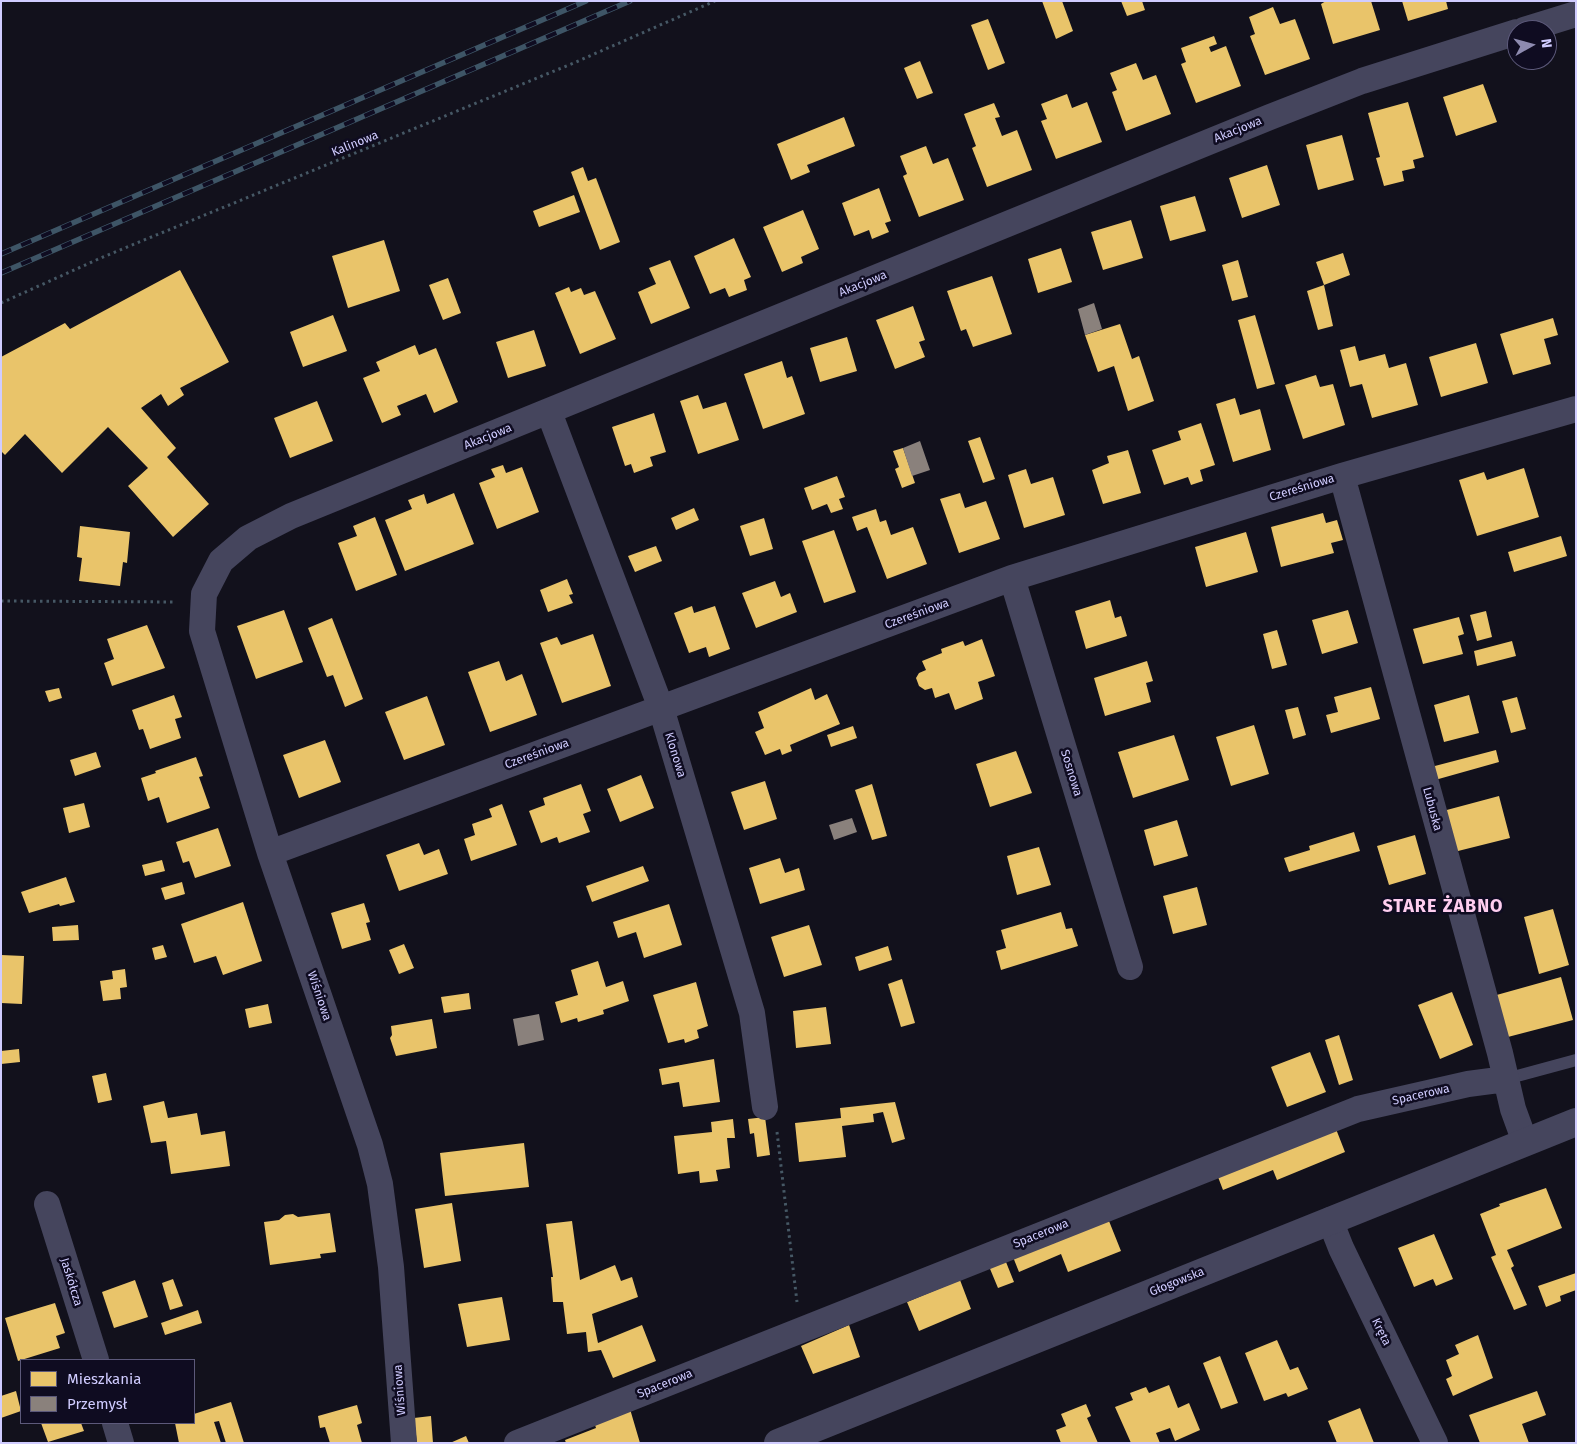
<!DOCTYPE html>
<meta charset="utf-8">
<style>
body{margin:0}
#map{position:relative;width:1577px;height:1444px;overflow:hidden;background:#12111c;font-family:"Fira Sans",sans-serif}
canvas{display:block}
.frame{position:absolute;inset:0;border:2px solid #d0ccff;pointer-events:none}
.legend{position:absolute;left:20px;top:1359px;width:175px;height:65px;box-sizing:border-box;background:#0f0c21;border:1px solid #5c597a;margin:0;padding:6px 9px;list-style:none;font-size:15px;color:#d0ccff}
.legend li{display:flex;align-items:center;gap:10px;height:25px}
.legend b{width:25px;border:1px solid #5c597a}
.north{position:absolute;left:1507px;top:20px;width:50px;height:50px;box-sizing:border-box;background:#0f0c21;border:1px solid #5c597a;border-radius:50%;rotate:83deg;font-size:14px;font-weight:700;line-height:20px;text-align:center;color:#d0ccff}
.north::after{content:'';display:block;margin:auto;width:18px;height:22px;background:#8e8bb0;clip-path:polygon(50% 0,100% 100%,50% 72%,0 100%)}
</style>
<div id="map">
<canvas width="1577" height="1444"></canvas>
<div class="frame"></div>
<ul class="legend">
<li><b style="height:14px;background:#e9c46a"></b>Mieszkania</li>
<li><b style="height:14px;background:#8a817c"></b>Przemysł</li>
</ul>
<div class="north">N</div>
</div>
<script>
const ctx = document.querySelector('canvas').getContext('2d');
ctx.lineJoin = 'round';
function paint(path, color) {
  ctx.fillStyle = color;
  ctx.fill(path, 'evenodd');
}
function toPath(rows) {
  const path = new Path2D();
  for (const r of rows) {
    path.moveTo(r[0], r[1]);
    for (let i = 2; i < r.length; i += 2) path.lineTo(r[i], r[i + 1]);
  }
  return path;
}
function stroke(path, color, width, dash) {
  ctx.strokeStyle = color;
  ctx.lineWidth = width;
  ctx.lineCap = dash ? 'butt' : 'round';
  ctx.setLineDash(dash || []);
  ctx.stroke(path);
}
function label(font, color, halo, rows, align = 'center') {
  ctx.font = font + ' "Fira Sans",sans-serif';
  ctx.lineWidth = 5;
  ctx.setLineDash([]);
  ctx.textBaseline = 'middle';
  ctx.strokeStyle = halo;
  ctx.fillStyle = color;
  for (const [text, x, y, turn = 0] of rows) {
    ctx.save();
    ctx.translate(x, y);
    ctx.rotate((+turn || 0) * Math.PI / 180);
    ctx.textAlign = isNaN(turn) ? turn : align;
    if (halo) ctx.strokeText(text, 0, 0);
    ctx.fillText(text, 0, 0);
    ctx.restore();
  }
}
const homes = toPath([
 [1042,1,1062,1,1073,31,1056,39],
 [1121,1,1142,1,1145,10,1127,16],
 [1326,1,1371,1,1380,30,1333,44,1321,4],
 [1402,1,1446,1,1448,9,1408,21],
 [1273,7,1280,24,1295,19,1310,59,1265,75,1250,36,1255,34,1249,17],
 [988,19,1005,63,988,70,971,25],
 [1214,36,1217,44,1209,47,1211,52,1226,46,1241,86,1196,103,1181,64,1186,62,1181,48],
 [920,61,933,93,917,99,904,68],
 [1136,63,1143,80,1156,75,1171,114,1126,131,1112,92,1117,90,1110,73],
 [1483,84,1497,122,1456,136,1443,97],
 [1067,94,1072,108,1087,102,1102,142,1056,159,1041,121,1047,119,1041,104],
 [1408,102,1424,157,1413,160,1415,168,1402,171,1404,181,1384,186,1376,158,1380,157,1368,113],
 [994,103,1000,117,995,118,1002,136,1017,130,1032,170,987,187,972,148,976,146,964,114],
 [844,117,855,146,807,165,810,172,791,180,777,144],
 [1342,135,1354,180,1318,190,1306,145],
 [926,146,933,164,948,158,964,200,919,217,903,176,907,174,900,156],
 [1267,165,1280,205,1242,218,1229,178],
 [583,167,588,181,596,178,620,242,600,250,571,172],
 [879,188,891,221,885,223,889,232,872,239,869,230,854,236,842,203],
 [574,195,580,212,539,227,533,211],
 [1195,196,1206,231,1170,241,1160,206],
 [803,210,819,249,801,257,803,263,782,272,763,227],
 [1131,220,1143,258,1103,270,1091,232],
 [734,238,751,277,744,280,747,290,729,297,725,288,710,294,694,256],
 [384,240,400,291,348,308,332,256],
 [1061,248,1072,282,1038,293,1028,259],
 [1343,253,1350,275,1324,285,1316,262],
 [670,260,690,308,651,324,638,292,656,284,649,268],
 [1238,260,1248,297,1232,301,1222,265],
 [180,270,229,362,180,388,184,395,168,406,161,394,141,408,176,448,167,457,209,504,173,537,128,486,148,468,108,427,62,473,25,434,5,455,1,451,1,357,65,323,70,329],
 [992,276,1012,334,973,347,966,329,961,331,947,291],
 [448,278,461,313,443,320,429,285],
 [1324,285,1333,326,1318,330,1307,291],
 [569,287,571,292,581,288,584,295,595,291,616,339,580,354,555,293],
 [913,306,925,340,919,342,925,357,895,369,876,320],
 [333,315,347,351,303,367,290,332],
 [1255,315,1275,384,1257,389,1238,320],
 [1553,318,1558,335,1544,339,1551,364,1513,375,1500,334],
 [1120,324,1132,359,1139,356,1154,401,1128,411,1114,366,1098,372,1085,335],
 [534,330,546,366,508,378,496,342],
 [847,337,857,371,820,382,810,348],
 [1476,343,1488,383,1441,397,1429,357],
 [415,345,419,355,436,348,458,402,434,413,426,394,397,406,401,415,382,423,363,378,380,371,376,362],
 [1355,346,1359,361,1385,354,1389,368,1406,363,1418,405,1372,418,1362,384,1350,387,1340,350],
 [782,361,787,378,792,376,805,414,763,429,744,374],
 [1316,375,1320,387,1333,384,1345,425,1303,439,1285,385],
 [698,395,703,409,726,402,739,440,698,454,680,401],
 [1235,398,1240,415,1260,409,1271,450,1233,462,1216,404],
 [317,401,333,441,290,458,274,418],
 [654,413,666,452,650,457,653,466,634,473,631,464,625,466,612,427],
 [1201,423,1215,465,1200,470,1203,481,1191,485,1188,477,1164,485,1152,450,1181,440,1178,431],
 [980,437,995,479,983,483,968,441],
 [903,448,915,483,902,488,895,469,899,467,893,451],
 [1128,450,1141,493,1103,504,1092,470,1109,463,1107,456],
 [503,465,506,473,522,467,539,512,497,529,479,483,495,477,491,469],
 [1524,468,1539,517,1477,536,1459,480,1484,472,1487,480],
 [1026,469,1031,484,1053,477,1065,515,1024,528,1008,475],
 [837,476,845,497,839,499,843,509,831,513,827,504,812,510,804,488],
 [454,493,474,544,405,571,385,520,412,509,408,500,424,494,427,504],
 [960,493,965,508,986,501,1000,539,959,553,940,499],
 [694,508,699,520,676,530,671,518],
 [876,509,880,522,886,520,891,535,913,527,927,564,887,579,867,527,857,531,852,517],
 [1323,513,1326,523,1337,520,1343,540,1331,543,1334,553,1281,567,1271,527],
 [375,517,397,575,356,591,338,543,357,536,353,526],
 [764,518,773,549,750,556,740,526],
 [80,526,130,532,127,563,123,562,120,586,79,581,82,558,77,557],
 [834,530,856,592,824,603,802,541],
 [1246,532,1258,572,1206,587,1195,547],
 [1561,536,1567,556,1514,572,1508,552],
 [656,546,662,561,635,572,628,556],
 [567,579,573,594,569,595,573,603,548,612,540,590],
 [775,581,781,597,790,593,797,612,756,628,742,593],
 [1110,600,1115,618,1121,616,1127,636,1086,649,1075,611],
 [692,606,694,613,715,606,730,649,709,657,706,647,689,653,674,613],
 [284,610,303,662,256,679,237,626],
 [1348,610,1358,643,1322,654,1312,620],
 [1486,611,1492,637,1477,641,1470,615],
 [1459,617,1464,634,1458,636,1463,654,1423,664,1413,629],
 [332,618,363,699,345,707,333,675,327,677,308,628],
 [147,625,165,668,112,686,104,663,114,659,107,639],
 [1277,630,1287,665,1272,669,1263,634],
 [593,634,611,686,562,703,540,643,557,637,561,645],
 [982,639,995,676,978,682,983,699,955,710,949,693,935,698,932,688,925,690,919,686,916,678,919,673,926,670,922,661,942,653,941,649,963,641,965,646],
 [1512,641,1516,656,1477,666,1474,651],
 [499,661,506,681,522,674,537,715,490,732,468,672],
 [1147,661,1153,681,1146,683,1151,702,1105,716,1094,678],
 [1371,687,1380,719,1331,733,1326,715,1338,712,1334,697],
 [59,688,62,698,49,702,45,691],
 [811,688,815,700,827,694,840,724,790,745,792,751,782,755,780,749,765,755,755,732,764,728,758,712],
 [174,695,182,717,175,719,181,738,150,749,143,729,139,730,132,710],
 [1469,695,1479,733,1444,742,1434,705],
 [427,696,445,745,404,760,385,712],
 [1517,697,1526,729,1511,733,1502,701],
 [1298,707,1306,735,1293,739,1285,710],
 [1254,725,1269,774,1231,786,1216,737],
 [853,726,857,738,831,747,827,735],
 [1174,735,1189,780,1133,798,1118,752],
 [325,740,341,782,299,798,283,755],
 [1496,750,1499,762,1435,780,1431,767],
 [1016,751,1032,793,990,807,976,764],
 [96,752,101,767,75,776,70,760],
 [196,757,203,776,199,777,210,808,167,823,159,797,148,801,141,778,156,773,155,771],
 [641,775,654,808,620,822,607,789],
 [765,781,777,819,744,830,731,792],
 [581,784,591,811,583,814,590,832,559,843,557,837,541,843,529,811,545,805,543,798],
 [872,784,887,836,872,840,855,790],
 [1499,796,1510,838,1454,852,1443,811],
 [84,803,90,827,69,833,63,808],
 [502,804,517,845,471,861,464,839,475,835,472,824,492,817,489,809],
 [1177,820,1188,856,1154,866,1144,830],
 [218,828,231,866,195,878,189,861,183,863,176,842],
 [1354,832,1360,851,1289,872,1284,858,1310,850,1309,846],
 [1415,835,1426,874,1389,885,1377,846],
 [419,843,424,855,439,849,448,874,399,891,386,855],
 [1039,847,1051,885,1017,895,1007,856],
 [780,858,785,873,799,868,805,890,760,904,749,868],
 [162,860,165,871,145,876,142,865],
 [643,866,649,881,592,902,586,886],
 [66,877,75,902,60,906,59,904,29,913,21,892],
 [182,882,185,894,165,900,161,888],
 [1197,887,1207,925,1173,934,1163,896],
 [243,902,262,961,223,975,216,956,194,963,181,924],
 [364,903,370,922,366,923,371,940,342,949,331,913],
 [669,904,682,945,644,958,636,932,618,938,613,922],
 [1553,909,1569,965,1539,974,1524,917],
 [1061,912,1066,929,1072,928,1078,946,1001,970,996,951,1006,948,1001,930],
 [78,925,79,940,53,941,52,927],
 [809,925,822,965,784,977,771,937],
 [404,944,414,968,399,974,389,950],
 [163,945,167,957,155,960,152,948],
 [888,946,892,960,859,971,855,957],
 [1,955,24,956,22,1004,1,1003],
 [598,961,606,987,623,981,629,1001,603,1010,604,1014,578,1022,577,1018,561,1023,555,1002,578,995,571,970],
 [125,969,127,987,120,988,121,999,103,1001,100,981,113,979,112,971],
 [1561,977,1573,1020,1504,1038,1493,996],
 [902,979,915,1023,901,1027,888,984],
 [696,982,708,1026,697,1030,699,1038,685,1043,684,1039,668,1043,653,995],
 [1452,992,1473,1045,1440,1059,1418,1005],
 [469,993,471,1009,444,1013,441,997],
 [268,1004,272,1023,249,1028,245,1009],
 [826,1007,831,1044,796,1048,793,1011],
 [432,1019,437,1048,396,1056,390,1038,392,1035,391,1026],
 [1339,1035,1353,1080,1339,1085,1325,1040],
 [19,1049,20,1062,1,1064,1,1051],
 [1310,1052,1326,1092,1287,1107,1271,1067],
 [714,1059,720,1102,683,1107,679,1082,662,1085,659,1069],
 [106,1073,112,1100,98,1103,92,1076],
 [164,1101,168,1118,197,1113,201,1135,225,1131,230,1166,171,1174,166,1141,151,1143,143,1106],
 [895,1102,905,1139,892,1143,883,1112,873,1114,874,1122,842,1126,846,1157,799,1162,795,1123,841,1118,840,1108],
 [765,1117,770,1155,757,1157,754,1133,750,1134,748,1119],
 [733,1119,735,1138,727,1138,730,1168,716,1170,718,1181,700,1183,699,1171,678,1174,674,1136,712,1132,711,1122],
 [1336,1129,1345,1152,1277,1180,1273,1170,1223,1190,1218,1177],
 [524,1143,529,1187,445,1196,440,1153],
 [1546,1188,1562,1228,1507,1250,1514,1266,1511,1268,1527,1305,1514,1310,1491,1257,1496,1255,1480,1214,1500,1206,1499,1204],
 [452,1203,461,1261,424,1268,415,1209],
 [330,1213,336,1252,320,1254,321,1258,270,1265,264,1222,279,1220,285,1215,293,1214,298,1217],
 [572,1221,580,1280,615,1265,621,1281,632,1277,638,1297,592,1314,598,1343,642,1325,656,1361,613,1378,601,1350,588,1352,586,1332,567,1334,563,1302,553,1302,551,1277,553,1277,546,1224],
 [1109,1221,1121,1251,1068,1272,1061,1254,1019,1272,1013,1257],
 [1434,1234,1453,1279,1436,1286,1433,1279,1414,1287,1398,1248],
 [1004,1257,1014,1282,998,1288,988,1264],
 [1576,1273,1576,1290,1560,1296,1561,1301,1546,1307,1538,1286],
 [173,1279,183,1306,170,1310,162,1283],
 [135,1280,148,1317,114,1328,102,1292],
 [960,1280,971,1309,919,1331,907,1302],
 [502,1297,510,1340,467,1347,458,1304],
 [55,1303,65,1333,56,1336,60,1348,18,1361,5,1318],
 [198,1310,202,1323,165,1335,161,1323],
 [849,1325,860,1357,813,1374,801,1346],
 [1478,1335,1493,1378,1453,1396,1446,1379,1452,1376,1446,1360,1459,1354,1455,1345],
 [1277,1340,1290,1370,1298,1367,1308,1389,1288,1397,1286,1393,1264,1401,1245,1353],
 [1220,1356,1238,1403,1221,1409,1203,1363],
 [1169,1385,1178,1408,1189,1403,1200,1430,1175,1441,1170,1428,1156,1433,1160,1443,1131,1443,1115,1407,1133,1400,1130,1393,1146,1387,1149,1393],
 [16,1391,21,1411,1,1418,1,1396],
 [1537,1391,1546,1415,1522,1424,1529,1443,1480,1443,1469,1415],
 [231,1402,244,1443,226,1443,219,1421,214,1422,221,1443,179,1443,175,1423,194,1423,194,1414],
 [1086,1404,1091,1416,1087,1418,1098,1443,1061,1443,1056,1430,1066,1426,1061,1414],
 [357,1405,362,1423,357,1425,362,1443,330,1443,325,1427,320,1428,318,1416],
 [1360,1408,1374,1443,1337,1443,1328,1421],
 [630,1409,640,1443,566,1443,565,1440,596,1428,595,1425],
 [431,1416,433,1443,417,1443,414,1418],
 [41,1423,81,1423,84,1431,48,1442],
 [466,1436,469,1443,450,1443]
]);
const industry = toPath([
 [1094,303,1102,329,1085,335,1078,309],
 [920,441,930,470,912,476,903,448],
 [852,818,857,832,834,840,829,825],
 [539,1014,544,1040,518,1046,513,1019]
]);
const path = toPath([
 [1,303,103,257,576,62,715,1],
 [1,601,176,602],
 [777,1132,797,1302]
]);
const service = toPath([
 [1506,1079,1576,1060]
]);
const minor = toPath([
 [1524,30,1576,14],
 [549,412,661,708,752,1013,765,1107],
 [1342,476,1500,1053,1513,1109,1525,1142],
 [1012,578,1130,967],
 [270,853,1012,578,1342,476,1576,409],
 [47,1204,96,1360],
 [1330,1220,1341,1248,1435,1443],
 [115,1423,121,1443],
 [404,1443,391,1267,380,1184,370,1145,270,853,202,631,204,594,221,561,248,538,291,516,1270,117,1362,81,1517,32],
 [517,1443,1358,1109,1468,1084,1506,1079]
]);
const tertiary = toPath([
 [778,1443,1576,1122]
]);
const rail = toPath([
 [1,254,586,1],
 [1,273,630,1]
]);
const streetNames = [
 ["Akacjowa",1238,130,-22],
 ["Kalinowa",355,144,-22],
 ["Akacjowa",863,284,-22],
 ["Akacjowa",488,437,-22],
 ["Czereśniowa",1302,488,-17],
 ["Czereśniowa",917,614,-20],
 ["Czereśniowa",537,754,-20],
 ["Klonowa",675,755,73],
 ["Sosnowa",1071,773,73],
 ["Lubuska",1432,809,75],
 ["Wiśniowa",319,996,71],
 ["Spacerowa",1421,1095,-13],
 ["Spacerowa",1041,1234,-22],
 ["Jaskółcza",71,1282,73],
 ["Głogowska",1177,1282,-22],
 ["Kręta",1381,1332,64],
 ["Spacerowa",665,1384,-22],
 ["Wiśniowa",400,1390,-94]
];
const districtNames = [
 ["STARE ŻABNO",1443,907]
];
paint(homes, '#e9c46a');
paint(industry, '#8a817c');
stroke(path, '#465865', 3, [2.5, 4]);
stroke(service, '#45455d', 12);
stroke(minor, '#45455d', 26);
stroke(tertiary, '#45455d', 28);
stroke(rail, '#3e5566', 5.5);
stroke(rail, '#0f0c21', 4, [11]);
label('12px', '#d0ccff', '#0f0c21', streetNames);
ctx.letterSpacing = '1px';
label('bold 18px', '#ffceef', '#0f0c21', districtNames);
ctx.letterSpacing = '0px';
</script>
